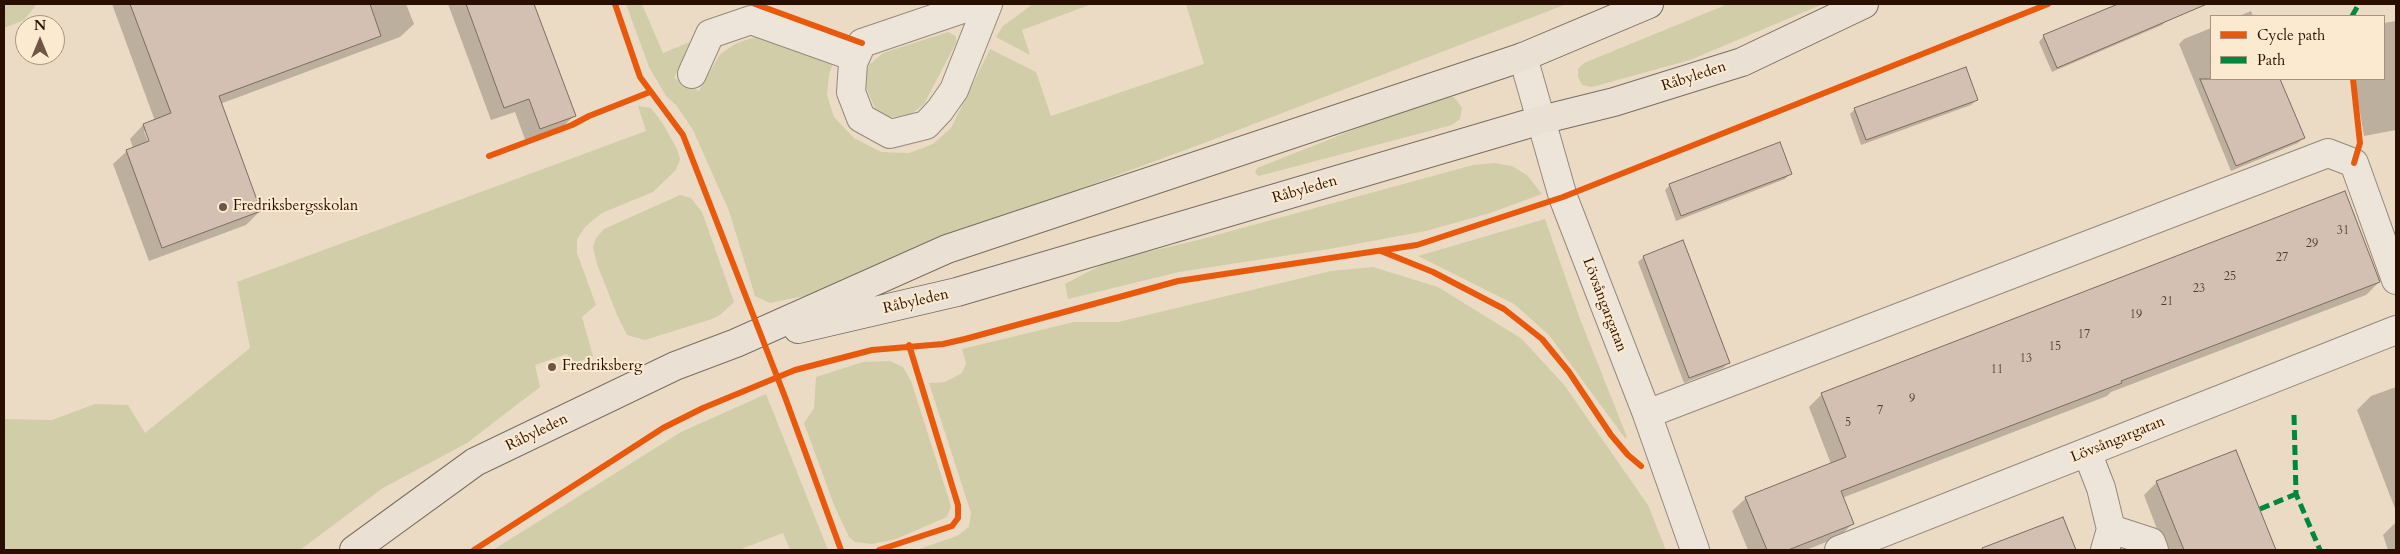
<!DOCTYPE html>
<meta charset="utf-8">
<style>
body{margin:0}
#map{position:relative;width:2400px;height:554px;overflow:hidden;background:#ebdbc5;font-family:Cardo,serif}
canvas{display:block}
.frame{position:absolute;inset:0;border:5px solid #2a0f01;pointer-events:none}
.legend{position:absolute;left:2210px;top:15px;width:175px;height:65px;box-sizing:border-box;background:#fcead0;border:1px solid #a8927d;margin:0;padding:6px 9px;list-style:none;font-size:15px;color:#2a0f01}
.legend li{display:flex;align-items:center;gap:10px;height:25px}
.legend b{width:25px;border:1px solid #a8927d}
.north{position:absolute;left:15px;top:15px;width:50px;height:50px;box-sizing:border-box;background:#fcead0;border:1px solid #a8927d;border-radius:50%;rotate:0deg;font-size:14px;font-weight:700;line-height:20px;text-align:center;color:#2a0f01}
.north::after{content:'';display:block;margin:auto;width:18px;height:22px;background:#6e5646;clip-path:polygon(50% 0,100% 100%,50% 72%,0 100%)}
</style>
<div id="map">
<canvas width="2400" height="554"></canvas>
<div class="frame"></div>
<ul class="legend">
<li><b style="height:6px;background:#e8590c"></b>Cycle path</li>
<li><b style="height:6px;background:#00873e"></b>Path</li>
</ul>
<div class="north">N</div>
</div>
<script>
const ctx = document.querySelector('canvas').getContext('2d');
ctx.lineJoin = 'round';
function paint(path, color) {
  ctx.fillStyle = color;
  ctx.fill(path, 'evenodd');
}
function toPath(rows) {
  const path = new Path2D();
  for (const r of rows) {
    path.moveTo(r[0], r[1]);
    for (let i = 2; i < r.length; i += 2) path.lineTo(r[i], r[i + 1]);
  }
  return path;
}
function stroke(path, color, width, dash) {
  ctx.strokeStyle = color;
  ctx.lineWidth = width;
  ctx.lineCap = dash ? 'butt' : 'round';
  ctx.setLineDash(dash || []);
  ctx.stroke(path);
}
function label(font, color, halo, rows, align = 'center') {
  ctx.font = font + ' Cardo,serif';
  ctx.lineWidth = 4;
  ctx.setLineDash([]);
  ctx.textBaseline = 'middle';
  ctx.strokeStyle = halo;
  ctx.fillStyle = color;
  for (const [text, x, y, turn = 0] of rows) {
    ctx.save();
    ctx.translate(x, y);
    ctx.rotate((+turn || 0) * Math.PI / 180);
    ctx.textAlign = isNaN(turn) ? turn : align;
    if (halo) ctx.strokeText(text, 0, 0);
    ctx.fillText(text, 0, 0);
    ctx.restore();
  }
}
const green = toPath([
 [4,4,37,4,24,20,4,28],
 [626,4,642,4,663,53,690,42,674,78,699,91,720,54,737,43,758,36,835,57,829,75,827,95,834,117,854,138,881,152,909,153,933,144,951,128,990,49,1036,72,1051,116,1204,64,1186,4,1567,4,1204,143,939,241,809,295,770,303,755,296,729,211,693,130,676,105,666,96,649,67],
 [1033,4,1092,4,1022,30,1030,55,996,37,1003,26],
 [1728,4,1823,4,1690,60,1592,87,1582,85,1578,77,1578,69,1584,63],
 [948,32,956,36,956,43,924,104,910,115,891,117,877,113,863,80,869,65,883,53],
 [1439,96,1454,97,1462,108,1460,119,1452,125,1259,176,1255,173,1257,168],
 [638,106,651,108,663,124,677,149,680,159,676,170,653,192,602,213,586,226,577,239,577,253,596,305,582,317,593,356,576,363,567,354,535,365,540,387,467,443,383,488,300,550,4,550,4,419,52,420,95,404,128,405,145,433,250,348,237,282,646,131],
 [1495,163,1512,166,1527,175,1542,194,1490,213,1426,231,1329,249,1179,272,1068,299,1065,284,1109,261,1198,240,1473,165],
 [680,195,691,198,702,212,734,302,720,315,712,319,645,340,627,335,617,315,597,264,593,247,596,238,604,229],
 [1545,219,1580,319,1627,437,1625,438,1549,335,1514,304,1418,256],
 [1373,267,1438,287,1522,339,1565,386,1648,505,1666,550,916,550,957,536,969,527,971,513,929,383,945,382,962,373,966,363,962,349,1074,322,1118,322,1331,271],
 [890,361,903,367,911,381,951,506,947,517,896,539,872,544,855,542,849,537,834,505,804,423,814,408,816,377,863,362],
 [766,394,828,550,790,550,783,533,739,550,493,550,681,432]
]);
const shadow = toPath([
 [112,4,406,4,414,24,400,37,220,104,260,211,246,225,149,261,113,164,127,151,133,148,130,139,143,125,155,121],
 [144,131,147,131,152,146,150,147],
 [448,4,533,4,574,116,560,129,526,142,515,112,491,120],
 [2122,4,2160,4,2167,20,2162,25,2052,72,2039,42,2044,36],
 [2251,11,2253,16,2239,16],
 [2396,21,2396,130,2364,136,2354,79,2384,79,2384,23],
 [2211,28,2211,79,2279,79,2303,138,2298,143,2231,171,2179,44,2184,39],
 [1977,99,1971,105,1861,145,1850,114,1855,109],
 [1790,174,1785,179,1676,221,1665,190,1670,185],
 [1644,257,1728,363,1723,368,1684,383,1638,262],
 [2379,282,2366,295,2111,392,2107,396,1842,498,1852,524,1839,537,1806,550,1748,550,1732,511,1746,498,1831,464,1809,407,1822,394],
 [2396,387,2396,511,2357,410,2371,396],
 [2235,451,2274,550,2165,550,2144,495,2157,482],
 [2062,519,2074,550,1981,550,1982,549],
 [2396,522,2396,550,2388,550,2383,535]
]);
const building = toPath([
 [130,4,370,4,381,36,219,96,261,211,162,248,126,150,149,141,143,124,171,113,130,4],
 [466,4,534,4,576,116,540,129,529,99,504,108,466,4],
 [2118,4,2207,4,2057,68,2043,35,2118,4],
 [1966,67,1978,100,1866,140,1854,108,1966,67],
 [2200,79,2280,79,2305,138,2236,166,2200,79],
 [1780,142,1792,174,1681,216,1669,184,1780,142],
 [2345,191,2380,282,2121,381,2122,383,1841,491,1854,524,1788,550,1767,550,1745,497,1846,457,1821,393,2345,191],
 [1683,240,1730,363,1689,378,1643,256,1683,240],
 [2236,450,2276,550,2184,550,2156,481,2236,450],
 [2063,517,2076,550,1983,550,1982,548,2063,517]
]);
const minor = toPath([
 [977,4,862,43,853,63,851,92,861,118,890,134,926,125,940,110,954,90,988,4],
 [1523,57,1563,197,1647,414,1695,550],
 [692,74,710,34,751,20,855,57],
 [1647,414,2328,153,2354,163,2396,280],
 [2087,452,2101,488,2111,529,2105,550],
 [2111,529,2151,542,2154,550],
 [1839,550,2396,330]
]);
const major = toPath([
 [798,329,957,292,1541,120,1614,102,1742,62,1864,4],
 [354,550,475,462,675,366,736,343,947,249,1523,57,1649,4]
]);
const quiet = toPath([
 [2352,16,2359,4],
 [2294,415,2296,494,2320,550],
 [2260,509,2296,494]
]);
const cycleway = toPath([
 [615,4,640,77,683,135,785,397,841,550],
 [755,4,862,43],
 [2353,79,2360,143,2354,163],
 [489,156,572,125,589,116,650,92],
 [1381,251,1433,272,1504,309,1542,339,1569,372,1611,435,1628,455,1641,466],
 [474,550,663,428,703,408,795,370,872,350,943,344,965,339,1178,281,1417,245,1563,197,2048,4],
 [879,550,952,526,958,518,958,505,909,345]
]);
const markers = [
 [223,207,5,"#6e5646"],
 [552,367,5,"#6e5646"]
];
const numberNames = [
 ["31",2343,231],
 ["29",2312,244],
 ["27",2282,258],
 ["25",2230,277],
 ["23",2199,289],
 ["21",2167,302],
 ["19",2136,315],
 ["17",2084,335],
 ["15",2055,347],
 ["13",2026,359],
 ["11",1997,370],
 ["9",1912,399],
 ["7",1880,411],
 ["5",1848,423]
];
const streetNames = [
 ["Råbyleden",1694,77,-18],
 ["Råbyleden",1305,190,-16],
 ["Råbyleden",916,302,-13],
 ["Lövsångargatan",1604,305,69],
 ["Råbyleden",537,433,-26],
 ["Lövsångargatan",2118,440,-22]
];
const poiNames = [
 ["Fredriksbergsskolan",233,207],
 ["Fredriksberg",562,367]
];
paint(green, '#d1cda8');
paint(shadow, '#0003');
paint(building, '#d3c0b2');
stroke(building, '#7a6d60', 1);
stroke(minor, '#95887b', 30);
stroke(major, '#7a6d60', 30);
stroke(minor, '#eee5da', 28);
stroke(major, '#eae1d4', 28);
stroke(quiet, '#00873e', 5, [10, 5]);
stroke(cycleway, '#e8590c', 6);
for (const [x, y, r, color] of markers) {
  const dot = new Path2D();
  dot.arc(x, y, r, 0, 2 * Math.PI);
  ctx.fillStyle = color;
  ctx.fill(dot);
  stroke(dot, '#fcead0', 2);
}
label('12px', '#543b2d', null, numberNames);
label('15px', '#2a0f01', '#fcead0', streetNames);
label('15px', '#2a0f01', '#fcead0', poiNames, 'left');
</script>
